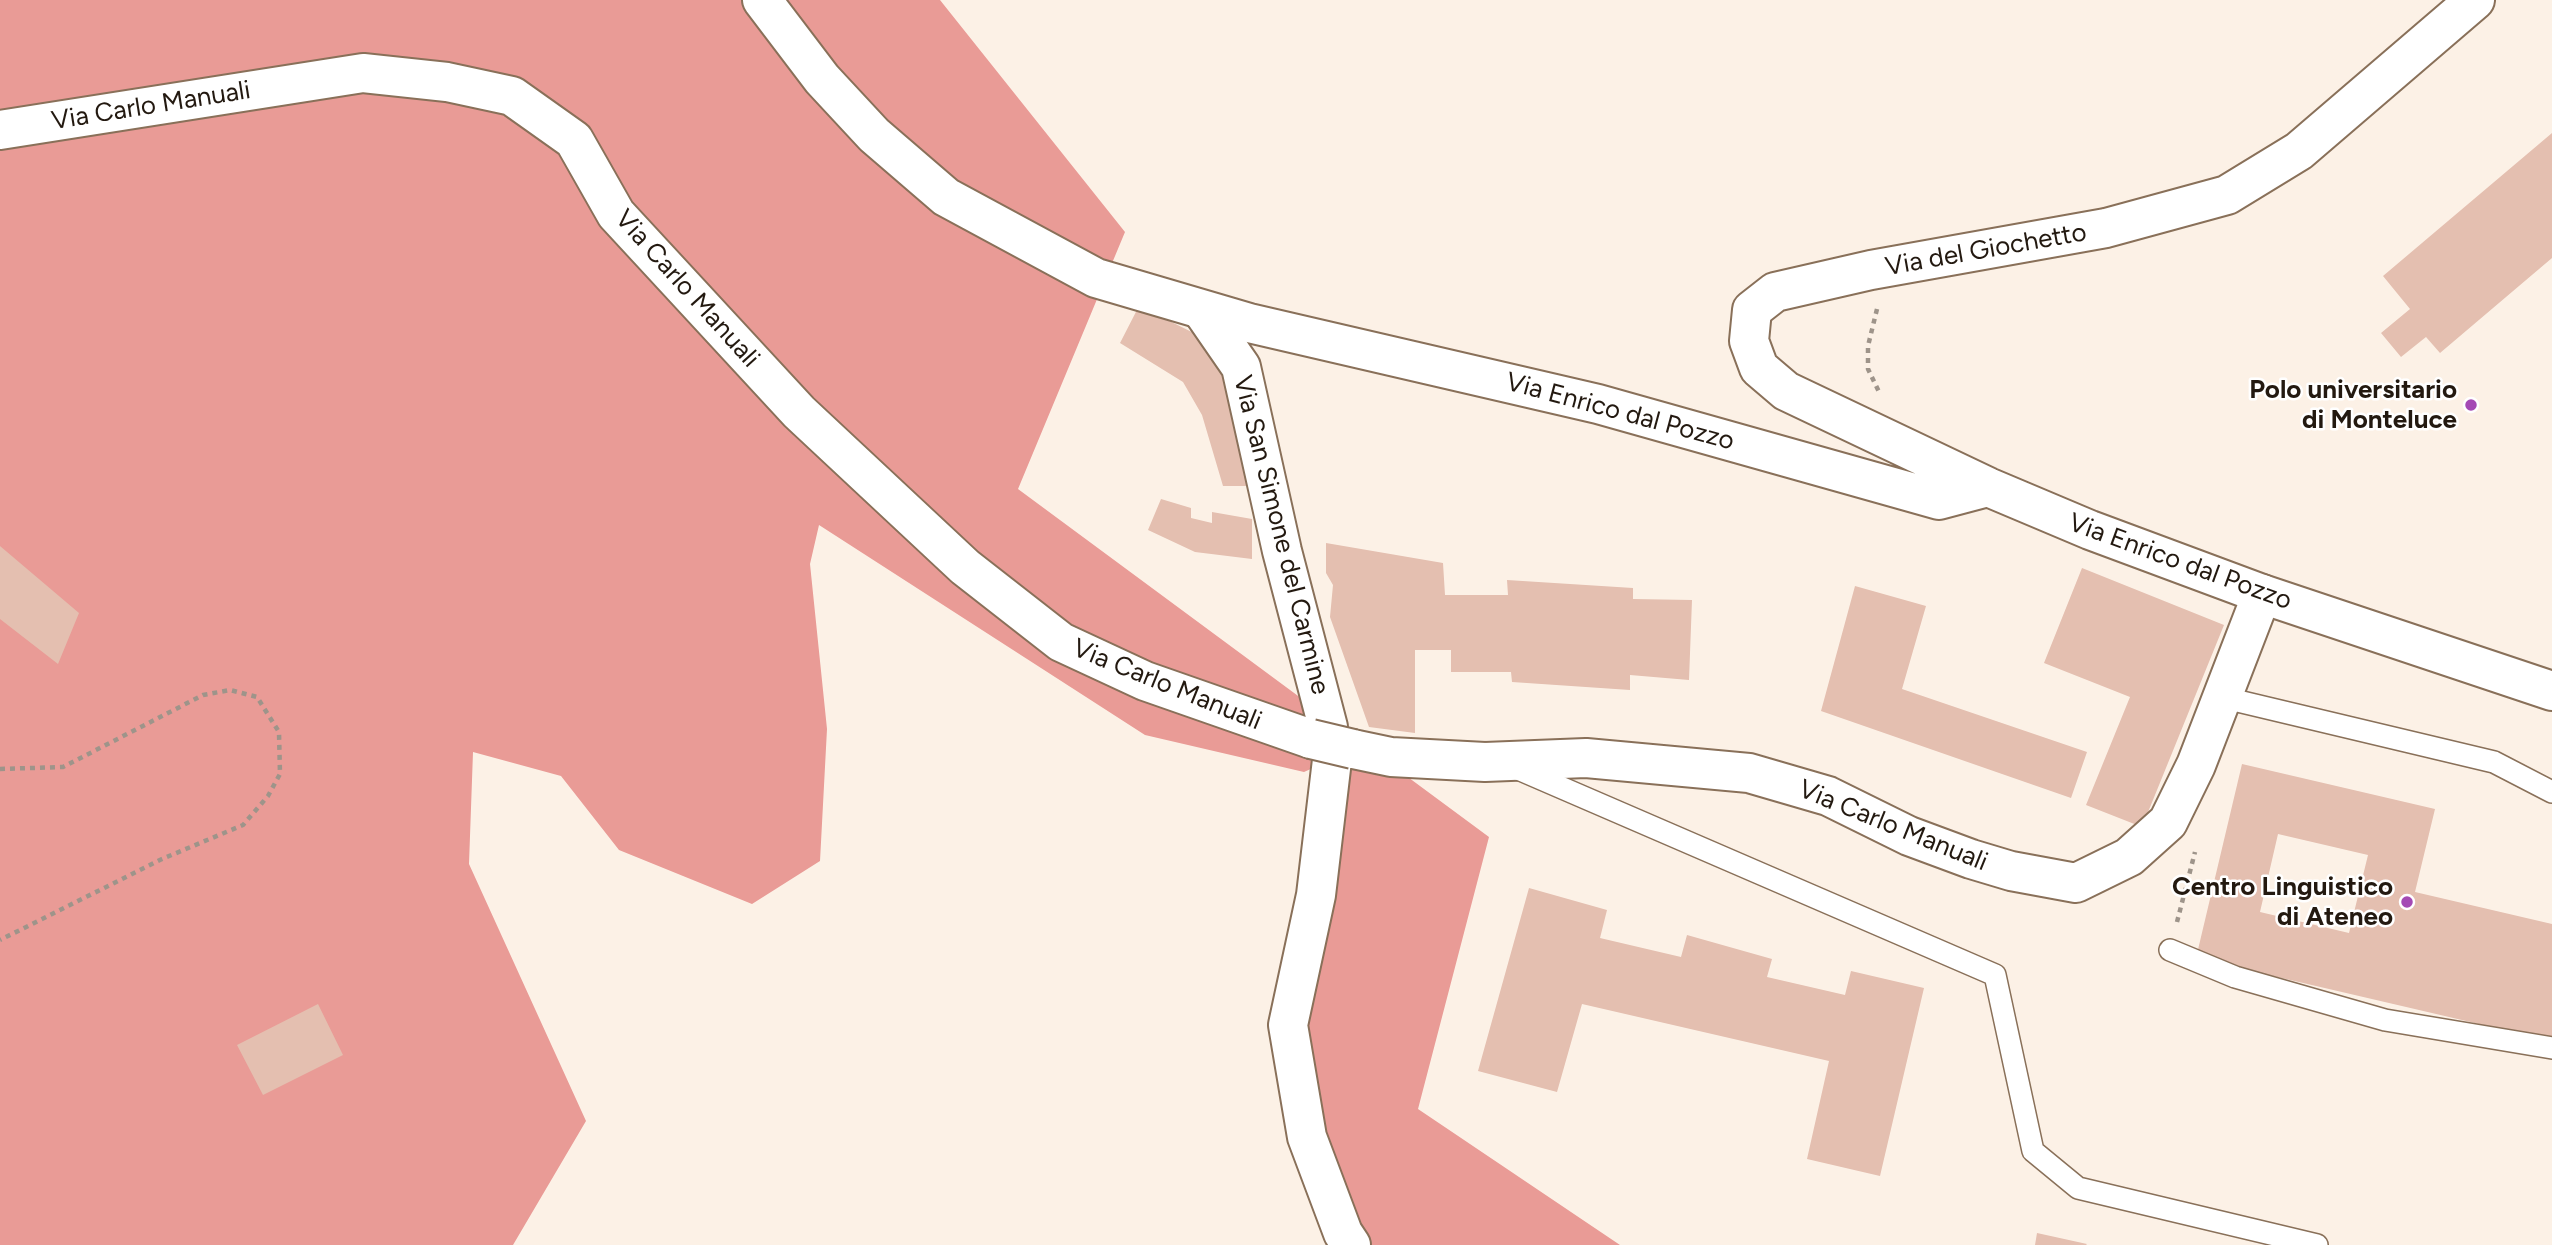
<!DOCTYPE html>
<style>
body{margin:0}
canvas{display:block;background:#fcf1e6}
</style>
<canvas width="2552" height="1245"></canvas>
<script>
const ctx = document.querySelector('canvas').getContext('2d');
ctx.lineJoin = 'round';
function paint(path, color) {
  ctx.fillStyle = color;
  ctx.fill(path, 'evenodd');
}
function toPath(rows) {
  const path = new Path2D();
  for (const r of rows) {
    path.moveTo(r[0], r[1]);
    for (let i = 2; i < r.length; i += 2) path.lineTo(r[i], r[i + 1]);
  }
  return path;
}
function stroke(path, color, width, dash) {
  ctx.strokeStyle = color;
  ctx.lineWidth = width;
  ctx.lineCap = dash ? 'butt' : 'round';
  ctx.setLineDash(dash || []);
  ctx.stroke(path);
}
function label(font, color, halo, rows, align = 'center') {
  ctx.font = font + ' Figtree,sans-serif';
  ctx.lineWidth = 5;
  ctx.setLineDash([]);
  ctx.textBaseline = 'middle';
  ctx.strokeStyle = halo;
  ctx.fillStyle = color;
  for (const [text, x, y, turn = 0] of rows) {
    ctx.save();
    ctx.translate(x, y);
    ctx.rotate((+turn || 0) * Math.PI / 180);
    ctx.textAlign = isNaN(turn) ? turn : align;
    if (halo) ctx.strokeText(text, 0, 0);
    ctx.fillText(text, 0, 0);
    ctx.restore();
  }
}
const forest = toPath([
 [0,0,940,0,1125,232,1018,489,1489,837,1418,1109,1620,1245,1351,1245,1288,1025,1331,760,1304,772,1145,735,819,525,810,564,827,729,820,861,752,904,619,850,561,776,473,752,469,864,586,1121,513,1245,0,1245]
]);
const building = toPath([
 [2552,133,2552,258,2440,353,2426,337,2401,357,2381,333,2410,309,2383,276],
 [1139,306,1210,341,1228,370,1256,486,1223,486,1202,415,1183,382,1120,343],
 [1161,499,1191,508,1191,518,1212,523,1212,512,1252,519,1252,559,1195,552,1148,530],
 [1326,543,1443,563,1445,595,1508,595,1507,580,1633,588,1633,599,1692,600,1689,680,1630,675,1630,690,1512,682,1511,672,1451,672,1451,650,1415,650,1415,733,1369,727,1330,617,1333,585,1326,573],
 [0,546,79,613,58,664,0,619],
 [2082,568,2224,625,2142,827,2086,805,2130,697,2044,663],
 [1855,586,1926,606,1902,689,2087,752,2071,798,1821,711],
 [2242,764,2435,809,2415,892,2552,924,2552,1041,2196,958],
 [2278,834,2368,855,2349,933,2260,912],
 [1529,888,1607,910,1600,938,1681,957,1687,935,1772,959,1767,977,1845,995,1851,971,1924,988,1880,1176,1807,1159,1829,1061,1582,1004,1557,1092,1478,1071],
 [318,1004,343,1055,263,1095,237,1045],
 [2037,1233,2087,1244,2086,1245,2035,1245]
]);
const path = toPath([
 [1877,309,1868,346,1868,369,1879,392],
 [0,769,63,767,203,695,230,690,257,697,279,732,280,774,268,796,243,825,162,859,0,940],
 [2177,922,2195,852]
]);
const lane = toPath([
 [2221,697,2494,762,2552,792],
 [1516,768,1995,975,2033,1151,2078,1188,2317,1245],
 [2170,950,2235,977,2385,1020,2552,1048]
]);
const street = toPath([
 [0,130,363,73,447,82,512,96,574,140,616,214,799,412,965,567,1061,642,1145,681,1311,739],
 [1203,312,1241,367,1282,551,1328,727],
 [1353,749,1391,757,1485,762,1586,758,1749,773,1828,796,1909,836,1971,859,2011,871,2076,883,2129,857,2168,822,2196,765,2262,594],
 [1332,760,1316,895,1288,1025,1307,1137,1343,1233,1351,1245]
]);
const secondary = toPath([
 [762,0,822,79,874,135,946,197,1096,278,1249,323,1598,404,1939,500,1988,487],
 [2475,0,2299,151,2227,195,2106,228,1871,270,1775,292,1752,310,1749,341,1759,368,1786,391,1988,487,2090,530,2262,594,2552,691]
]);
const streetBridge = toPath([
 [1311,739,1353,749]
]);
const markers = [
 [2471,405,7,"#a449b4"],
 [2407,902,7,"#a449b4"]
];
const streetNames = [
 ["Via Carlo Manuali",151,106,-9],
 ["Via del Giochetto",1986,250,-10],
 ["Via Carlo Manuali",687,289,48],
 ["Via Enrico dal Pozzo",1620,412,15],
 ["Via San Simone del Carmine",1281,535,76],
 ["Via Enrico dal Pozzo",2180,562,20],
 ["Via Carlo Manuali",1167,685,22],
 ["Via Carlo Manuali",1893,826,22]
];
const poiNames = [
 ["Polo universitario",2457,390],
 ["di Monteluce",2457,420],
 ["Centro Linguistico",2393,887],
 ["di Ateneo",2393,917]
];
paint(forest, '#e99b96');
paint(building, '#e4bfb0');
stroke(lane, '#897059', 24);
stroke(street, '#897059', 42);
stroke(secondary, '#897059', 42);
stroke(path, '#9e948a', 4.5, [5, 5]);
stroke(lane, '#fff', 21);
stroke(street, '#fff', 38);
stroke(secondary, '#fff', 38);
stroke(streetBridge, '#897059', 42, []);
stroke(streetBridge, '#fff', 38);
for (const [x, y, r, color] of markers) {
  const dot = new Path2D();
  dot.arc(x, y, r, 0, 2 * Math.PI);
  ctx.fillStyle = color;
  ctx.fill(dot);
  stroke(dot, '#fff', 2.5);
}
label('26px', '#231910', '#fff', streetNames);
label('bold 26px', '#231910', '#fff', poiNames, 'right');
</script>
